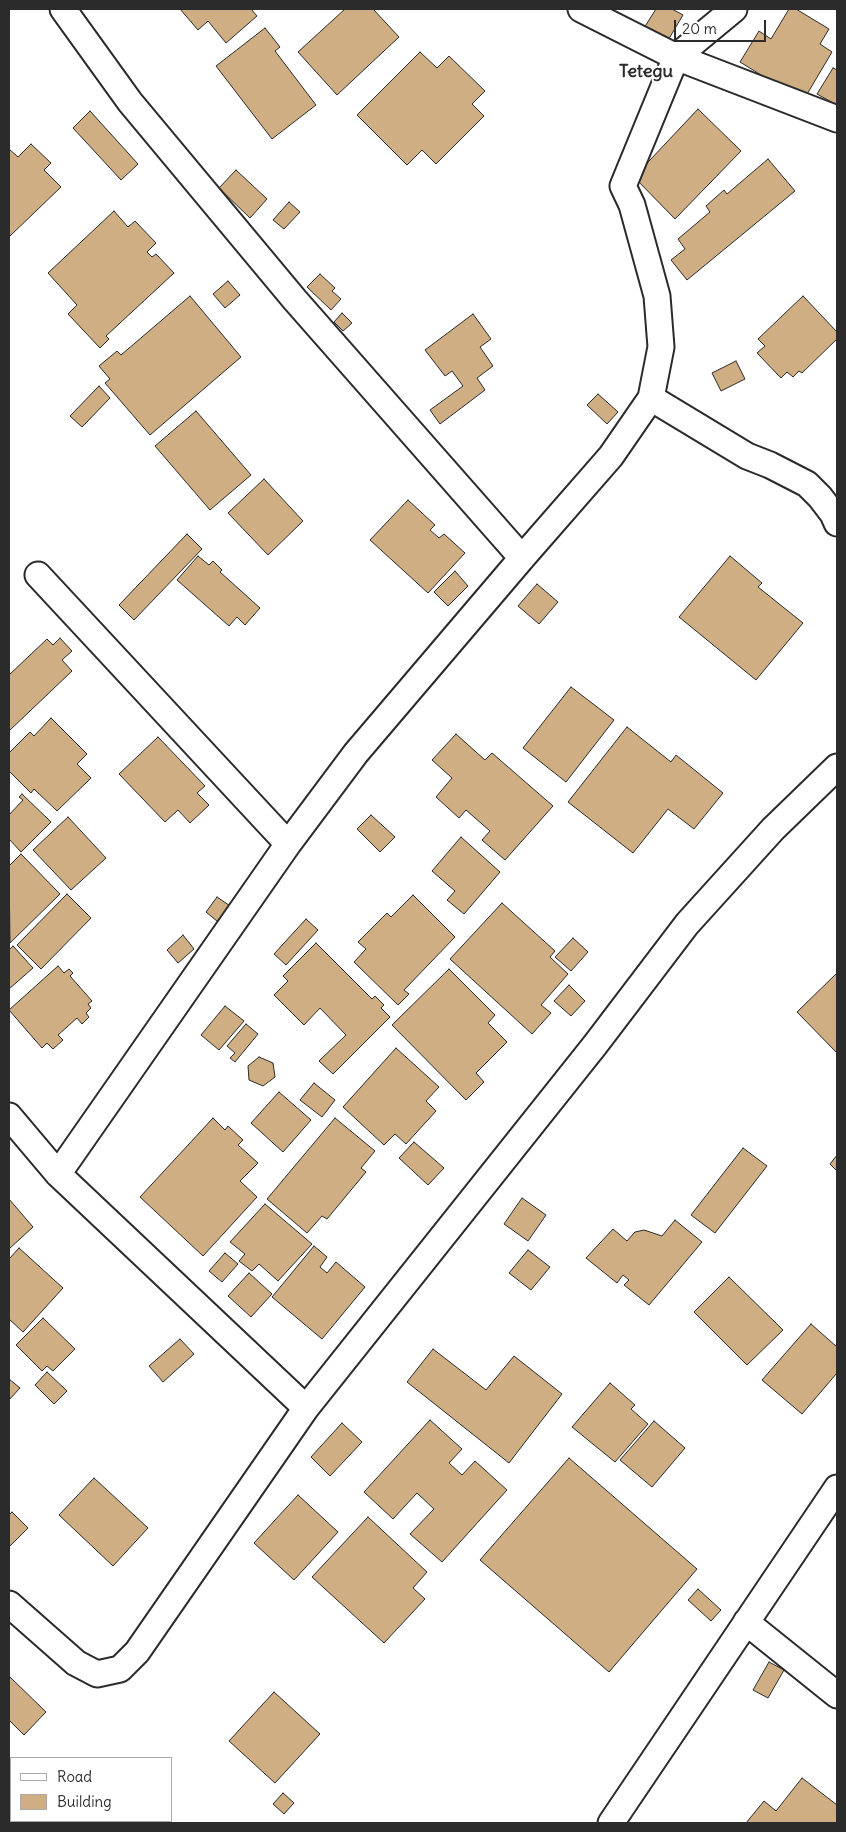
<!DOCTYPE html>
<style>
body{margin:0}
#map{position:relative;width:846px;height:1832px;overflow:hidden;background:#fff;font-family:Delius,sans-serif}
canvas{display:block}
.frame{position:absolute;inset:0;border:10px solid #2b2b2b;pointer-events:none}
.legend{position:absolute;left:10px;top:1757px;width:162px;height:65px;box-sizing:border-box;background:#fff;border:1px solid #aaa;margin:0;padding:6px 9px;list-style:none;font-size:15px;color:#2b2b2b}
.legend li{display:flex;align-items:center;gap:10px;height:25px}
.legend b{width:25px;border:1px solid #aaa}
.scale{position:absolute;left:674px;top:20px;width:92px;height:22px;box-sizing:border-box;border:2px solid #2b2b2b;border-top:0;padding-left:6px;font-size:15px;line-height:18px;white-space:nowrap;color:#2b2b2b;-webkit-text-stroke:4px #fff;paint-order:stroke}
</style>
<div id="map">
<canvas width="846" height="1832"></canvas>
<div class="frame"></div>
<ul class="legend">
<li><b style="height:6px;background:#fff"></b>Road</li>
<li><b style="height:14px;background:#ceae82"></b>Building</li>
</ul>
<div class="scale">20 m</div>
</div>
<script>
const ctx = document.querySelector('canvas').getContext('2d');
ctx.lineJoin = 'round';
function paint(path, color) {
  ctx.fillStyle = color;
  ctx.fill(path, 'evenodd');
}
function toPath(rows) {
  const path = new Path2D();
  for (const r of rows) {
    path.moveTo(r[0], r[1]);
    for (let i = 2; i < r.length; i += 2) path.lineTo(r[i], r[i + 1]);
  }
  return path;
}
function stroke(path, color, width, dash) {
  ctx.strokeStyle = color;
  ctx.lineWidth = width;
  ctx.lineCap = dash ? 'butt' : 'round';
  ctx.setLineDash(dash || []);
  ctx.stroke(path);
}
function label(font, color, halo, rows, align = 'center') {
  ctx.font = font + ' Delius,sans-serif';
  ctx.lineWidth = 4;
  ctx.setLineDash([]);
  ctx.textBaseline = 'middle';
  ctx.strokeStyle = halo;
  ctx.fillStyle = color;
  for (const [text, x, y, turn = 0] of rows) {
    ctx.save();
    ctx.translate(x, y);
    ctx.rotate((+turn || 0) * Math.PI / 180);
    ctx.textAlign = isNaN(turn) ? turn : align;
    if (halo) ctx.strokeText(text, 0, 0);
    ctx.fillText(text, 0, 0);
    ctx.restore();
  }
}
const building = toPath([
 [180,9,251,9,257,16,226,43,208,21,198,30,180,9],
 [345,9,373,9,399,37,337,95,298,52,345,9],
 [656,9,672,9,683,15,667,42,644,28,656,9],
 [789,9,796,9,829,29,820,44,832,52,803,101,740,62,759,31,771,39,789,9],
 [265,28,280,47,275,51,316,105,272,139,216,66,265,28],
 [420,52,437,68,449,56,485,91,472,104,484,116,436,164,422,150,407,165,357,115,420,52],
 [833,68,837,70,837,105,817,94,833,68],
 [698,109,741,151,675,219,634,177,698,109],
 [90,111,138,164,121,180,73,128,90,111],
 [31,144,51,163,44,170,61,187,10,236,9,235,9,149,18,157,31,144],
 [768,159,795,191,687,280,671,260,685,249,678,239,710,212,706,206,724,190,727,194,768,159],
 [236,170,267,199,250,218,219,188,236,170],
 [289,202,300,212,284,229,273,220,289,202],
 [114,211,128,227,135,221,156,243,147,252,152,257,156,254,174,273,106,336,109,339,100,348,68,314,77,305,48,273,114,211],
 [320,274,335,288,332,291,341,299,331,310,307,287,320,274],
 [228,281,240,295,225,308,213,294,228,281],
 [190,296,241,357,150,435,105,383,110,379,99,366,117,351,121,355,190,296],
 [803,296,837,332,837,339,802,373,799,371,793,377,787,372,781,378,757,353,765,346,758,339,803,296],
 [342,313,352,323,343,331,334,322,342,313],
 [473,314,491,339,480,347,493,366,477,378,485,390,440,424,430,410,463,386,452,371,445,376,425,350,473,314],
 [736,361,745,379,721,391,712,373,736,361],
 [99,386,110,398,82,427,70,416,99,386],
 [598,394,618,412,607,424,587,405,598,394],
 [196,411,251,475,210,510,155,446,196,411],
 [264,479,303,521,268,555,228,513,264,479],
 [408,500,435,525,430,530,439,538,444,534,465,553,428,593,370,540,408,500],
 [187,534,202,549,134,620,119,605,187,534],
 [198,556,209,565,213,561,222,570,220,572,260,608,245,625,237,617,229,626,177,580,198,556],
 [730,556,762,583,758,587,803,623,756,680,679,617,730,556],
 [455,571,468,586,448,606,434,592,455,571],
 [537,584,558,602,539,624,518,606,537,584],
 [60,638,72,651,62,660,72,671,9,731,9,675,47,639,53,645,60,638],
 [571,687,614,720,566,782,523,748,571,687],
 [51,718,87,754,77,764,91,778,57,811,34,789,31,793,9,771,9,753,30,732,34,736,51,718],
 [627,727,671,762,676,755,723,793,694,829,668,809,633,853,568,802,627,727],
 [456,734,485,760,492,753,553,806,505,860,482,840,490,831,466,810,459,818,436,797,452,778,432,760,456,734],
 [158,737,205,786,197,793,209,805,190,823,178,810,165,822,119,774,158,737],
 [22,794,51,822,21,852,9,839,9,815,23,800,19,797,22,794],
 [371,815,395,837,380,852,357,829,371,815],
 [68,817,106,858,71,890,33,850,68,817],
 [461,837,500,872,464,914,447,900,455,891,432,871,461,837],
 [21,854,60,894,10,943,9,866,21,854],
 [67,894,91,918,41,969,17,945,67,894],
 [413,895,455,937,404,990,409,994,398,1005,354,962,366,949,358,942,387,913,391,917,413,895],
 [217,897,236,910,223,926,206,912,217,897],
 [502,903,555,951,550,957,568,974,541,1005,551,1013,532,1034,450,959,502,903],
 [306,919,318,930,286,965,274,954,306,919],
 [183,935,194,949,178,963,167,950,183,935],
 [573,938,588,952,571,971,555,957,573,938],
 [316,943,372,999,375,996,384,1005,381,1008,390,1017,333,1074,319,1061,346,1035,320,1008,304,1025,274,995,288,981,283,976,316,943],
 [13,946,33,968,9,989,9,950,13,946],
 [58,966,64,973,69,969,73,973,70,976,92,1001,88,1004,91,1008,86,1013,89,1017,82,1024,77,1018,58,1035,63,1040,53,1049,47,1043,42,1048,9,1010,58,966],
 [449,969,495,1015,488,1023,507,1042,476,1073,484,1082,466,1100,392,1025,449,969],
 [837,973,837,1053,797,1012,837,973],
 [569,985,585,1001,571,1016,554,1001,569,985],
 [225,1006,244,1021,219,1050,201,1035,225,1006],
 [246,1024,258,1034,235,1062,230,1058,235,1053,227,1046,246,1024],
 [396,1048,439,1087,426,1101,436,1111,406,1144,395,1134,384,1145,343,1107,396,1048],
 [259,1057,273,1063,275,1077,263,1086,249,1080,248,1066,259,1057],
 [314,1083,335,1100,322,1117,300,1100,314,1083],
 [279,1092,311,1120,283,1152,251,1123,279,1092],
 [213,1118,225,1130,228,1126,243,1140,238,1145,258,1163,240,1181,257,1197,203,1256,140,1197,213,1118],
 [335,1118,375,1151,361,1168,366,1172,327,1219,322,1216,307,1233,267,1199,335,1118],
 [414,1142,444,1168,428,1185,399,1158,414,1142],
 [743,1148,767,1166,715,1233,691,1215,743,1148],
 [837,1155,837,1171,830,1164,837,1155],
 [522,1198,546,1215,528,1241,504,1224,522,1198],
 [9,1199,33,1227,9,1249,9,1199],
 [265,1204,312,1244,278,1281,259,1264,252,1271,239,1261,245,1254,230,1242,265,1204],
 [675,1220,702,1242,649,1305,624,1285,629,1280,623,1275,617,1283,586,1258,613,1229,627,1241,635,1232,644,1230,662,1236,675,1220],
 [314,1246,327,1257,320,1267,327,1273,336,1262,365,1287,322,1339,272,1297,314,1246],
 [19,1248,63,1288,23,1332,9,1319,9,1259,19,1248],
 [528,1250,550,1267,531,1290,509,1273,528,1250],
 [225,1253,238,1264,222,1282,209,1271,225,1253],
 [249,1273,272,1294,251,1317,228,1296,249,1273],
 [729,1277,783,1330,747,1365,694,1312,729,1277],
 [43,1318,75,1349,53,1371,47,1366,42,1371,16,1345,43,1318],
 [811,1324,837,1347,837,1373,802,1414,762,1380,811,1324],
 [180,1339,194,1354,163,1382,149,1366,180,1339],
 [433,1349,486,1390,514,1356,562,1394,509,1463,407,1382,433,1349],
 [47,1372,67,1391,54,1404,35,1385,47,1372],
 [9,1379,20,1388,9,1400,9,1379],
 [610,1383,635,1405,631,1409,648,1424,615,1462,572,1427,610,1383],
 [430,1420,462,1449,449,1463,462,1475,475,1461,507,1490,442,1562,410,1534,434,1509,417,1493,393,1519,364,1492,430,1420],
 [654,1421,685,1448,652,1487,620,1460,654,1421],
 [342,1423,362,1442,330,1476,311,1457,342,1423],
 [569,1458,697,1569,609,1672,480,1560,569,1458],
 [94,1478,148,1528,113,1566,59,1515,94,1478],
 [298,1495,338,1532,294,1580,254,1543,298,1495],
 [12,1512,28,1528,9,1547,9,1515,12,1512],
 [368,1517,427,1572,413,1588,425,1599,384,1643,312,1577,368,1517],
 [698,1589,721,1610,711,1621,688,1600,698,1589],
 [769,1662,784,1670,768,1698,753,1690,769,1662],
 [9,1676,46,1712,24,1735,9,1720,9,1676],
 [274,1692,320,1734,275,1783,229,1741,274,1692],
 [802,1778,837,1805,837,1823,746,1823,764,1801,776,1811,802,1778],
 [283,1793,294,1803,284,1814,273,1804,283,1793],
 [11,1821,64,1821,66,1823,9,1823,11,1821]
]);
const minor = toPath([
 [63,9,130,102,295,300,522,558],
 [581,9,676,57,837,119],
 [651,398,747,456,770,465,807,484,820,497,833,514,837,523],
 [38,575,288,844],
 [9,1116,58,1174,306,1408],
 [58,1174,288,844,356,753,522,558,611,456,651,398,661,347,657,296,632,205,623,186,676,57,734,9],
 [9,1604,76,1663,97,1674,120,1669,137,1652,306,1408,595,1045,687,924,773,829,837,767],
 [746,1622,837,1695],
 [611,1823,837,1488]
]);
const districtNames = [
 ["Tetegu",646,72]
];
paint(building, '#ceae82');
stroke(building, '#2b2b2b', 1);
stroke(minor, '#2b2b2b', 29);
stroke(minor, '#fff', 25);
label('bold 18px', '#2b2b2b', '#fff', districtNames);
</script>
